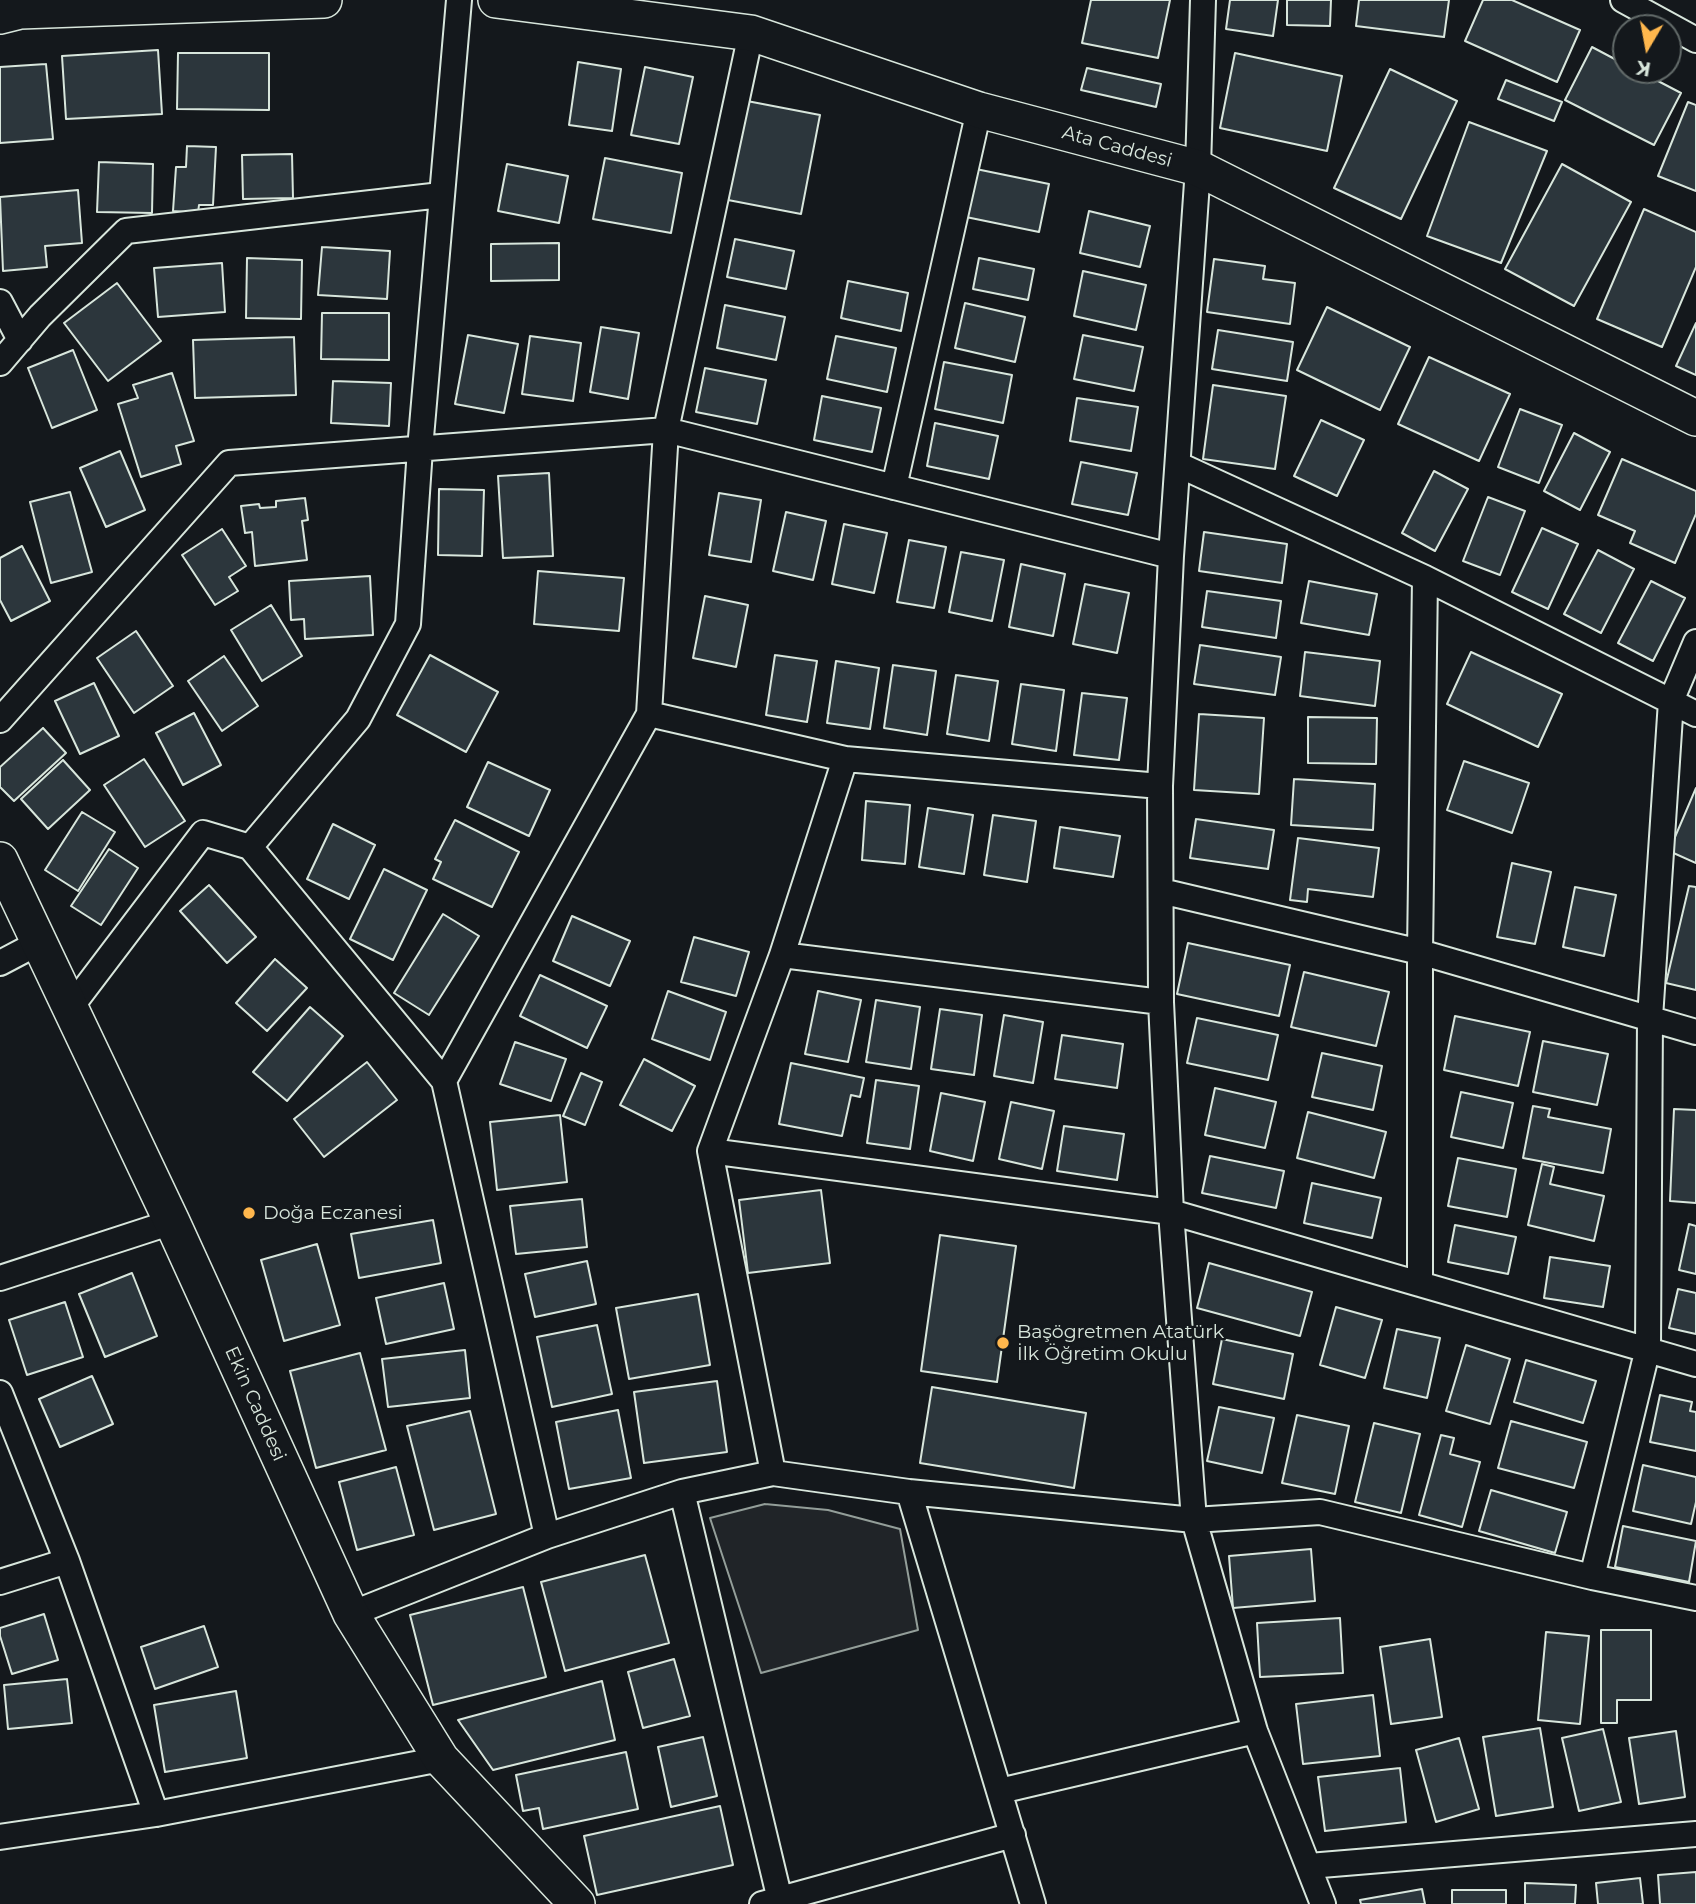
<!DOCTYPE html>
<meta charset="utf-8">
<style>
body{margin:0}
#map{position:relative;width:1696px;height:1904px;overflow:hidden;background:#14181c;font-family:Montserrat,sans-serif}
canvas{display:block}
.north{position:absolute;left:1612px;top:14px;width:70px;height:70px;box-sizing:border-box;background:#14181c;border:2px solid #626a69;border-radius:50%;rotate:190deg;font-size:19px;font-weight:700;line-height:28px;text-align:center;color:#d8e6dc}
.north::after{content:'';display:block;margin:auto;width:24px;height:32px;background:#ffb74d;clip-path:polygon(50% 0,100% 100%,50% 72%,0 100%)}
</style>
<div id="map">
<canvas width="1696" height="1904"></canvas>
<div class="north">K</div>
</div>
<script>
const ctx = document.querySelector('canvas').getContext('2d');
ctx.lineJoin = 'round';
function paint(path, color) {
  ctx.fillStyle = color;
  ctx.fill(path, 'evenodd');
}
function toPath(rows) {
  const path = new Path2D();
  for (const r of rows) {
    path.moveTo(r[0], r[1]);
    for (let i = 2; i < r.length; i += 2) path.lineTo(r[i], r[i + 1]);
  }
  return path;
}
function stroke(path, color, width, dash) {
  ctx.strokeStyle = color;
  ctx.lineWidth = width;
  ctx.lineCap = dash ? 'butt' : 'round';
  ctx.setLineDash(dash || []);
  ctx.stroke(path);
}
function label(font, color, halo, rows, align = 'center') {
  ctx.font = font + ' Montserrat,sans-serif';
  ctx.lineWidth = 5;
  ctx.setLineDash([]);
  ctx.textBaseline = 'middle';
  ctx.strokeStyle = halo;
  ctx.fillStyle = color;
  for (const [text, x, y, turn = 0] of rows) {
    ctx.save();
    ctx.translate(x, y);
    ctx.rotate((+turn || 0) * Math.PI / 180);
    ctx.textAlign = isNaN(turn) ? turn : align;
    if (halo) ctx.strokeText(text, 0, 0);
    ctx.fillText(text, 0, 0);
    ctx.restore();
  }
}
const green = toPath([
 [765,1504,828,1510,900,1529,918,1630,761,1673,710,1518,765,1504]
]);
const building = toPath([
 [1091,0,1170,0,1158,58,1082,43,1091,0],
 [1230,0,1278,0,1273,36,1226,29,1230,0],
 [1287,0,1331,0,1330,26,1287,25,1287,0],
 [1359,0,1449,0,1444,37,1356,26,1359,0],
 [1483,0,1512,0,1580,30,1557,82,1465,41,1483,0],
 [1592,47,1626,65,1626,70,1637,70,1681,93,1654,145,1565,100,1592,47],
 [158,50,162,114,66,119,62,56,158,50],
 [178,53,269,53,269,110,177,109,178,53],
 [1235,53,1342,76,1327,151,1220,128,1235,53],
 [578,62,621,69,612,131,569,125,578,62],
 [46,64,53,139,0,143,0,67,46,64],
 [645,67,693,77,679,144,631,135,645,67],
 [1087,68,1161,84,1156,107,1081,90,1087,68],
 [1390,69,1457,101,1401,219,1334,188,1390,69],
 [1506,80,1562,102,1554,121,1498,99,1506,80],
 [747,101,820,115,801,214,728,200,747,101],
 [1688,102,1696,105,1696,191,1658,176,1688,102],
 [1469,122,1547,151,1501,263,1427,236,1469,122],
 [187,146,216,147,213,205,199,205,198,213,173,211,176,167,186,167,187,146],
 [292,154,293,198,243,199,242,155,292,154],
 [605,158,682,173,671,233,593,219,605,158],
 [99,162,153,164,152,213,97,212,99,162],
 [507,164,568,176,559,223,498,211,507,164],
 [1562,164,1631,202,1574,306,1505,269,1562,164],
 [976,169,1049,184,1039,232,966,217,976,169],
 [78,190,82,243,45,246,47,267,3,271,0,197,78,190],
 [1644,209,1696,232,1696,267,1662,347,1597,319,1644,209],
 [1089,211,1150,226,1140,267,1080,253,1089,211],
 [735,239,794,251,786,289,727,277,735,239],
 [559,243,559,280,491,281,491,244,559,243],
 [322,247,390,251,387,299,318,295,322,247],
 [247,258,302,260,301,319,246,318,247,258],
 [979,258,1034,269,1028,300,973,289,979,258],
 [1214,259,1265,266,1263,279,1295,283,1290,324,1207,312,1214,259],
 [222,263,225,312,158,317,154,268,222,263],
 [1083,271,1146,285,1136,330,1074,316,1083,271],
 [848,281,908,293,901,331,841,318,848,281],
 [117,283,161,341,108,381,64,323,117,283],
 [965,303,1025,317,1015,362,955,348,965,303],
 [725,305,785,317,776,360,717,348,725,305],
 [1327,307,1410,347,1380,410,1297,370,1327,307],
 [322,313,389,313,389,360,321,359,322,313],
 [1696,323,1696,375,1676,366,1696,323],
 [601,327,639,333,628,399,590,392,601,327],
 [1218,330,1293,342,1287,381,1212,369,1218,330],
 [468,335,518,344,504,413,455,404,468,335],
 [1083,335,1143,347,1134,391,1074,379,1083,335],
 [530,336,581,343,573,401,522,394,530,336],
 [836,336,896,348,887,392,827,379,836,336],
 [294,337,296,395,195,398,193,340,294,337],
 [73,350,97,410,52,428,28,368,73,350],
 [1429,357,1510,394,1479,461,1398,424,1429,357],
 [944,362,1012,375,1003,423,935,409,944,362],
 [705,368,766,380,757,424,696,412,705,368],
 [172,373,194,441,176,446,181,464,141,477,118,404,138,398,133,385,172,373],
 [333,381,391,383,389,426,331,423,333,381],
 [1213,385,1286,396,1275,469,1203,459,1213,385],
 [822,396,881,408,872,452,814,440,822,396],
 [1077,398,1138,407,1131,451,1070,441,1077,398],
 [1520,409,1562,425,1539,483,1498,467,1520,409],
 [1321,420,1364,440,1337,496,1294,476,1321,420],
 [935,423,998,436,989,479,927,466,935,423],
 [1574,433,1610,452,1580,510,1544,491,1574,433],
 [120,451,145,510,106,527,80,468,120,451],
 [1622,459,1696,491,1696,514,1675,563,1630,543,1635,531,1598,515,1622,459],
 [1081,462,1137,473,1128,515,1072,504,1081,462],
 [1434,471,1468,489,1435,551,1402,533,1434,471],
 [549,473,553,556,503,558,498,476,549,473],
 [439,489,484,490,482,556,438,555,439,489],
 [70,492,92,572,51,583,30,502,70,492],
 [719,493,761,500,751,562,709,555,719,493],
 [1488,497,1525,511,1500,575,1463,561,1488,497],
 [305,498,308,520,302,521,307,560,255,566,252,532,245,533,241,506,259,504,260,508,276,507,276,501,305,498],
 [786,512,826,521,813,580,773,571,786,512],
 [844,524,887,533,874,593,832,584,844,524],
 [1542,528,1578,544,1548,609,1512,592,1542,528],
 [222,529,246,566,229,577,238,591,215,605,182,555,222,529],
 [1204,532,1287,544,1282,583,1199,571,1204,532],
 [909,540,946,547,934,608,897,602,909,540],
 [22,546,50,601,11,621,0,600,0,558,22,546],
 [1598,550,1634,569,1601,633,1564,614,1598,550],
 [961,552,1004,560,992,621,949,612,961,552],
 [1021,564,1065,574,1053,636,1009,627,1021,564],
 [538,571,624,578,619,631,534,624,538,571],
 [370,576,373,635,305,639,304,619,291,620,289,581,370,576],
 [1309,581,1377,594,1369,635,1301,623,1309,581],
 [1651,581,1685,598,1653,661,1618,643,1651,581],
 [1085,584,1129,593,1117,653,1073,644,1085,584],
 [1207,591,1281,601,1276,638,1202,627,1207,591],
 [705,596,748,605,736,667,693,658,705,596],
 [271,605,302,656,262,681,231,630,271,605],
 [136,631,173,686,134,713,97,658,136,631],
 [1200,645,1281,657,1275,695,1194,684,1200,645],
 [1305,652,1380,661,1375,706,1300,696,1305,652],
 [1471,652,1562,694,1538,747,1447,704,1471,652],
 [430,655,498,692,466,752,397,715,430,655],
 [775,655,817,661,807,722,766,715,775,655],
 [224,656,258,706,222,731,188,681,224,656],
 [836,661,879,668,870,729,827,723,836,661],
 [893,665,936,671,927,735,884,728,893,665],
 [956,675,998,681,989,741,947,734,956,675],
 [94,683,119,736,80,754,55,701,94,683],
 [1021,684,1064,690,1056,751,1012,744,1021,684],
 [1082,693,1127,698,1119,760,1074,755,1082,693],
 [194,713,221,765,183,785,156,733,194,713],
 [1199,714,1264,718,1259,794,1194,790,1199,714],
 [1308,717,1377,718,1376,764,1308,763,1308,717],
 [43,728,66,753,14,801,0,787,0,767,43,728],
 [144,759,185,821,145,847,104,785,144,759],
 [63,760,90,790,48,829,21,799,63,760],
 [1464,761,1529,783,1512,833,1447,810,1464,761],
 [488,762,550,790,529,836,467,807,488,762],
 [1294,779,1375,784,1373,830,1291,825,1294,779],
 [1696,788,1696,863,1669,851,1696,788],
 [866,801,910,805,905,864,862,860,866,801],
 [928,808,973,815,964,874,919,867,928,808],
 [82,812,115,832,78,891,45,870,82,812],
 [993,815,1036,821,1027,882,984,875,993,815],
 [1196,819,1274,830,1268,869,1190,858,1196,819],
 [455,820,519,852,492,907,433,879,441,862,435,859,455,820],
 [333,824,375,845,349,899,307,879,333,824],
 [1060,827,1120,836,1113,877,1054,868,1060,827],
 [1298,838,1379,848,1373,897,1308,889,1307,902,1290,900,1298,838],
 [109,849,138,868,101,925,71,906,109,849],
 [1512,863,1551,872,1535,944,1497,937,1512,863],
 [384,869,427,890,393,960,350,939,384,869],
 [209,885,256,937,227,963,180,911,209,885],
 [1689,886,1696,887,1696,990,1666,983,1689,886],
 [1575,887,1616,895,1604,956,1563,947,1575,887],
 [443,914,479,936,429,1015,394,993,443,914],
 [572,916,630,941,610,986,553,961,572,916],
 [694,937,749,952,736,996,681,982,694,937],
 [1188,943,1290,965,1279,1016,1177,994,1188,943],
 [275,959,307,988,267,1031,236,1003,275,959],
 [1304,972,1389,992,1376,1046,1291,1027,1304,972],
 [540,975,607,1006,587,1048,520,1016,540,975],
 [668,991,726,1012,710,1060,652,1039,668,991],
 [818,991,861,1000,848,1062,805,1054,818,991],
 [876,1000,920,1007,911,1069,866,1062,876,1000],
 [310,1007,343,1036,287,1101,253,1072,310,1007],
 [940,1009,982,1015,974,1075,931,1069,940,1009],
 [1004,1015,1043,1022,1033,1083,994,1076,1004,1015],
 [1455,1016,1530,1032,1518,1086,1444,1070,1455,1016],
 [1197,1018,1278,1035,1268,1080,1187,1063,1197,1018],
 [1062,1035,1123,1044,1117,1088,1055,1079,1062,1035],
 [1543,1041,1608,1054,1597,1105,1533,1092,1543,1041],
 [515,1042,566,1059,551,1101,500,1084,515,1042],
 [1322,1053,1382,1066,1373,1110,1312,1097,1322,1053],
 [644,1059,695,1086,672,1131,620,1105,644,1059],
 [367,1062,397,1100,324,1157,294,1119,367,1062],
 [791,1063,864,1078,860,1097,851,1095,842,1136,779,1124,791,1063],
 [581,1073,602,1082,585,1125,563,1116,581,1073],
 [876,1080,919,1086,910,1149,867,1143,876,1080],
 [1215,1088,1276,1102,1265,1148,1205,1135,1215,1088],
 [1461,1092,1513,1103,1503,1148,1451,1137,1461,1092],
 [941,1093,985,1102,973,1161,930,1151,941,1093],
 [1011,1102,1054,1111,1042,1169,999,1159,1011,1102],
 [1533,1106,1550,1109,1548,1117,1611,1129,1603,1173,1523,1158,1533,1106],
 [1674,1109,1696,1110,1696,1203,1670,1201,1674,1109],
 [1308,1112,1386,1132,1374,1178,1297,1158,1308,1112],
 [560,1115,567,1182,497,1190,490,1122,560,1115],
 [1064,1126,1124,1134,1117,1180,1057,1171,1064,1126],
 [1210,1156,1284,1171,1276,1208,1202,1193,1210,1156],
 [1458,1158,1516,1169,1507,1217,1448,1206,1458,1158],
 [1542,1164,1554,1167,1550,1184,1604,1196,1594,1241,1528,1225,1542,1164],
 [1312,1183,1381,1198,1372,1238,1304,1223,1312,1183],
 [821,1190,830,1263,748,1273,739,1200,821,1190],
 [582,1199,587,1247,516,1254,510,1206,582,1199],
 [433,1220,441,1263,359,1278,351,1234,433,1220],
 [1689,1224,1696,1226,1696,1274,1679,1270,1689,1224],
 [1455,1225,1516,1237,1508,1274,1448,1262,1455,1225],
 [940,1235,1016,1246,997,1382,921,1371,940,1235],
 [317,1244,340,1325,284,1341,261,1260,317,1244],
 [1550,1257,1610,1266,1603,1307,1544,1298,1550,1257],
 [587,1261,596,1304,535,1317,525,1274,587,1261],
 [1209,1263,1312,1292,1300,1336,1197,1308,1209,1263],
 [132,1273,157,1336,105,1357,79,1294,132,1273],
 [444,1283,454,1329,386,1344,376,1298,444,1283],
 [1678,1289,1696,1293,1696,1334,1669,1328,1678,1289],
 [698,1294,710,1365,629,1379,616,1308,698,1294],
 [65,1302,83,1357,27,1375,9,1320,65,1302],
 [1336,1307,1382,1320,1365,1378,1320,1365,1336,1307],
 [597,1325,612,1394,552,1407,537,1337,597,1325],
 [1397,1329,1440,1338,1427,1398,1384,1388,1397,1329],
 [1222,1339,1293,1354,1284,1399,1213,1384,1222,1339],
 [1466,1345,1510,1359,1490,1424,1446,1411,1466,1345],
 [465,1350,470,1398,388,1407,382,1359,465,1350],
 [360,1353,386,1450,316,1468,290,1371,360,1353],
 [1526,1360,1596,1381,1583,1423,1514,1402,1526,1360],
 [92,1376,113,1424,60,1447,39,1399,92,1376],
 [717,1381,727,1452,644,1463,634,1392,717,1381],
 [932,1387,1086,1413,1074,1488,920,1463,932,1387],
 [1660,1395,1692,1402,1690,1411,1696,1412,1696,1451,1650,1442,1660,1395],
 [1219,1407,1274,1418,1262,1473,1207,1461,1219,1407],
 [618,1410,631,1478,569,1489,556,1422,618,1410],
 [470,1411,496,1514,434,1530,407,1426,470,1411],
 [1297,1415,1349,1426,1335,1494,1282,1483,1297,1415],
 [1511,1421,1587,1442,1574,1488,1498,1468,1511,1421],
 [1374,1423,1420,1434,1401,1513,1355,1502,1374,1423],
 [1441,1435,1454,1438,1450,1454,1480,1462,1462,1527,1419,1515,1441,1435],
 [1643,1465,1696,1477,1696,1502,1691,1524,1633,1511,1643,1465],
 [396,1467,414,1535,357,1550,339,1482,396,1467],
 [1491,1490,1567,1512,1555,1553,1479,1531,1491,1490],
 [1623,1526,1696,1541,1689,1582,1615,1567,1623,1526],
 [1311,1549,1315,1601,1233,1608,1229,1556,1311,1549],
 [645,1555,669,1643,565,1671,541,1582,645,1555],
 [523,1587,546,1677,433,1705,410,1615,523,1587],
 [44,1614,58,1660,12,1674,0,1636,0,1628,44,1614],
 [1340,1618,1343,1673,1260,1677,1257,1623,1340,1618],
 [204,1626,218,1667,155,1689,141,1647,204,1626],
 [1601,1630,1651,1630,1651,1700,1617,1700,1617,1723,1601,1723,1601,1630],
 [1546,1632,1589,1636,1580,1724,1538,1720,1546,1632],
 [1430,1639,1442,1717,1391,1724,1380,1647,1430,1639],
 [674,1659,690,1716,643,1728,628,1672,674,1659],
 [67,1679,72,1723,8,1729,4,1685,67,1679],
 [602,1681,615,1740,493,1770,458,1720,602,1681],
 [236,1691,247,1758,165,1772,154,1705,236,1691],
 [1373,1695,1380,1756,1303,1764,1296,1704,1373,1695],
 [1540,1728,1553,1807,1496,1816,1483,1737,1540,1728],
 [1603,1729,1621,1802,1579,1811,1562,1738,1603,1729],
 [1676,1731,1685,1797,1639,1804,1629,1738,1676,1731],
 [703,1737,717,1796,671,1807,658,1747,703,1737],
 [1459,1738,1479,1809,1436,1822,1416,1750,1459,1738],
 [626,1752,638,1809,543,1829,539,1808,523,1811,516,1775,626,1752],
 [1400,1768,1406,1822,1325,1831,1318,1777,1400,1768],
 [720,1806,733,1865,597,1895,584,1836,720,1806],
 [1696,1872,1696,1904,1660,1904,1658,1875,1696,1872],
 [1640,1878,1643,1904,1598,1904,1596,1883,1640,1878],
 [1525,1883,1576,1885,1575,1904,1525,1904,1525,1883],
 [1422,1889,1425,1904,1361,1904,1360,1900,1422,1889],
 [1452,1890,1506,1890,1506,1904,1452,1904,1452,1890]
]);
const street = toPath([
 [1203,0,1198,168,1171,556,1160,786,1161,1002,1171,1212,1194,1520,1255,1731,1323,1904],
 [1623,0,1696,40],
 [0,302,20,340],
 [0,363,40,316,126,231,441,195],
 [1179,465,1425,578,1696,714],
 [894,487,979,110],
 [649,714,666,430,751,33],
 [0,720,229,463,666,430,1171,556],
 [250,847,358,719,408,624,420,449,459,0],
 [1161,891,1420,952,1696,1032],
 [782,955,1161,1002],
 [0,963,38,943],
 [71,1007,203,833,250,847,444,1081],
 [710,1151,1171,1212,1696,1364],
 [0,1278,172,1222],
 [1420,1284,1420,952,1425,578],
 [0,1393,67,1561,156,1814],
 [773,1473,710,1151,782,955,845,759],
 [682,1492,780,1900],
 [909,1492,1033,1904],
 [547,1536,444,1081,649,714,845,759,1160,786],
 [1592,1577,1648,1348,1650,1018,1671,701,1696,642],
 [0,1582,67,1561],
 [351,1614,547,1536,682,1492,773,1473,909,1492,1194,1520,1320,1512,1592,1577,1696,1598],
 [1000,1791,1255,1731],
 [0,1837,156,1814,441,1759],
 [1309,1866,1696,1834],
 [762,1904,1013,1835]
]);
const secondary = toPath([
 [496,0,751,33,979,110,1198,168,1696,418],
 [0,16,20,11,324,0],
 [0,860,172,1222,351,1614,441,1759,577,1904]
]);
const markers = [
 [249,1213,7,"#ffb74d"],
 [1003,1343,7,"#ffb74d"]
];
const streetNames = [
 ["Ata Caddesi",1117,147,15],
 ["Ekin Caddesi",255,1404,66]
];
const poiNames = [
 ["Doğa Eczanesi",263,1213],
 ["Başögretmen Atatürk",1017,1332],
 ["İlk Öğretim Okulu",1017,1354]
];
paint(green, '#202428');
stroke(green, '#939e99', 2);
paint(building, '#2c363c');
stroke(building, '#d8e6dc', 2);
stroke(street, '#d8e6dc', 28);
stroke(secondary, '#d8e6dc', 38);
stroke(street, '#14181c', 24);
stroke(secondary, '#14181c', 35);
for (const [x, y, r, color] of markers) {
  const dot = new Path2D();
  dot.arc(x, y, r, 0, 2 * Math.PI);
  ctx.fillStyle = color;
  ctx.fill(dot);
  stroke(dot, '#14181c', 2.5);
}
label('19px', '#d8e6dc', '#14181c', streetNames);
label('19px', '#d8e6dc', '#14181c', poiNames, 'left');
</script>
